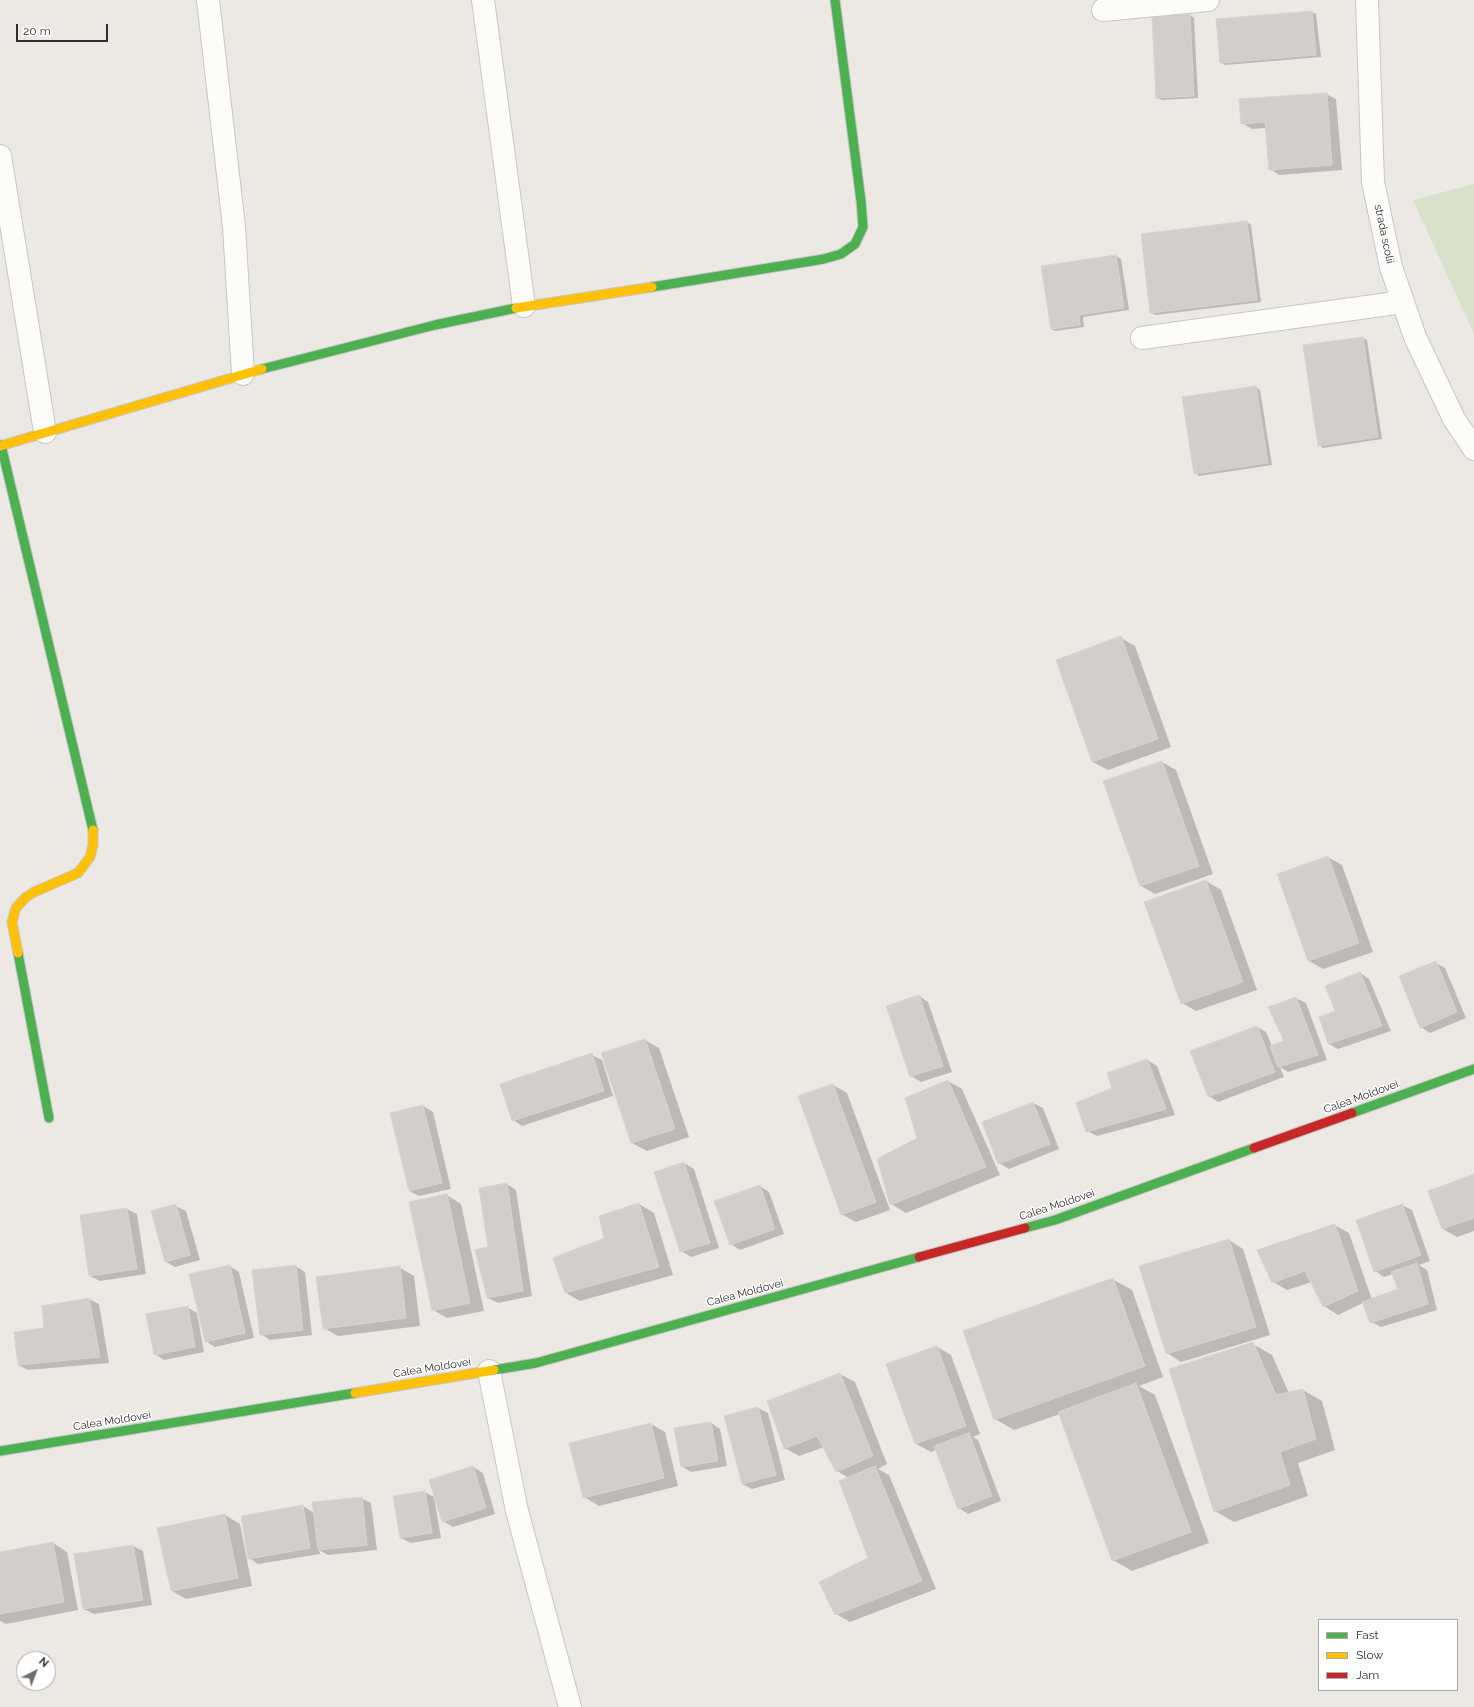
<!DOCTYPE html>
<style>
body{margin:0}
#map{position:relative;width:1474px;height:1707px;overflow:hidden;background:#ece8e4;font-family:Raleway,sans-serif}
canvas{display:block}
.legend{position:absolute;left:1318px;top:1619px;width:140px;height:72px;box-sizing:border-box;background:#fff;border:1px solid #ababab;margin:0;padding:5px 7px;list-style:none;font-size:12px;color:#2e2e2e}
.legend li{display:flex;align-items:center;gap:8px;height:20px}
.legend b{width:20px;border:1px solid #ababab}
.north{position:absolute;left:16px;top:1651px;width:40px;height:40px;box-sizing:border-box;background:#fff;border:1px solid #ababab;border-radius:50%;rotate:42deg;font-size:11px;font-weight:700;line-height:16px;text-align:center;color:#2e2e2e}
.north::after{content:'';display:block;margin:auto;width:14px;height:18px;background:#706f6e;clip-path:polygon(50% 0,100% 100%,50% 72%,0 100%)}
.scale{position:absolute;left:16px;top:24px;width:92px;height:18px;box-sizing:border-box;border:2px solid #2e2e2e;border-top:0;padding-left:5px;font-size:12px;line-height:14px;white-space:nowrap;color:#2e2e2e;-webkit-text-stroke:3px #fff;paint-order:stroke}
</style>
<div id="map">
<canvas width="1474" height="1707"></canvas>
<ul class="legend">
<li><b style="height:5px;background:#4caf50"></b>Fast</li>
<li><b style="height:5px;background:#ffc107"></b>Slow</li>
<li><b style="height:5px;background:#c62828"></b>Jam</li>
</ul>
<div class="north">N</div>
<div class="scale">20 m</div>
</div>
<script>
const ctx = document.querySelector('canvas').getContext('2d');
ctx.lineJoin = 'round';
function paint(path, color) {
  ctx.fillStyle = color;
  ctx.fill(path, 'evenodd');
}
function toPath(rows) {
  const path = new Path2D();
  for (const r of rows) {
    path.moveTo(r[0], r[1]);
    for (let i = 2; i < r.length; i += 2) path.lineTo(r[i], r[i + 1]);
  }
  return path;
}
function stroke(path, color, width, dash) {
  ctx.strokeStyle = color;
  ctx.lineWidth = width;
  ctx.lineCap = dash ? 'butt' : 'round';
  ctx.setLineDash(dash || []);
  ctx.stroke(path);
}
function label(font, color, halo, rows, align = 'center') {
  ctx.font = font + ' Raleway,sans-serif';
  ctx.lineWidth = 3;
  ctx.setLineDash([]);
  ctx.textBaseline = 'middle';
  ctx.strokeStyle = halo;
  ctx.fillStyle = color;
  for (const [text, x, y, turn = 0] of rows) {
    ctx.save();
    ctx.translate(x, y);
    ctx.rotate((+turn || 0) * Math.PI / 180);
    ctx.textAlign = isNaN(turn) ? turn : align;
    if (halo) ctx.strokeText(text, 0, 0);
    ctx.fillText(text, 0, 0);
    ctx.restore();
  }
}
const cemetery = toPath([
 [1474,184,1474,334,1413,200]
]);
const shadow = toPath([
 [1312,12,1316,14,1321,57,1225,65,1221,62],
 [1190,15,1194,18,1198,98,1162,100,1157,98],
 [1326,94,1336,99,1342,170,1279,175,1270,169,1266,128,1252,129,1242,123],
 [1247,222,1251,225,1261,302,1156,315,1151,313],
 [1116,256,1121,259,1129,310,1083,317,1084,327,1056,331,1051,329],
 [1363,338,1367,340,1382,439,1323,448,1319,445],
 [1256,387,1260,390,1272,465,1199,476,1195,473],
 [1121,638,1135,646,1171,747,1108,770,1093,762,1057,660],
 [1162,762,1176,770,1213,874,1155,894,1141,886],
 [1328,857,1342,865,1373,952,1323,969,1309,961,1278,875],
 [1206,881,1221,890,1257,990,1196,1011,1182,1003],
 [1436,963,1445,968,1466,1018,1430,1033,1421,1027],
 [1360,973,1369,979,1391,1031,1338,1049,1329,1044,1320,1018,1336,1012],
 [919,996,928,1002,952,1072,921,1082,911,1076],
 [1296,998,1306,1003,1327,1060,1288,1072,1280,1067,1284,1077,1218,1102,1209,1096,1257,1027,1266,1032,1272,1046,1285,1042],
 [645,1040,659,1048,689,1137,647,1151,632,1143,603,1053],
 [592,1055,602,1060,613,1096,522,1126,513,1120],
 [1147,1060,1157,1066,1175,1115,1097,1136,1087,1131],
 [948,1081,962,1089,1000,1175,906,1213,891,1204],
 [833,1085,847,1093,890,1210,856,1222,841,1214],
 [1033,1103,1043,1108,1059,1149,1009,1169,999,1163],
 [423,1106,433,1112,451,1189,419,1196,409,1191],
 [684,1163,694,1169,719,1248,691,1257,681,1251],
 [1474,1175,1474,1231,1457,1237,1443,1229,1429,1192],
 [507,1184,516,1190,532,1296,498,1303,488,1298,489,1248],
 [760,1186,769,1192,784,1234,740,1250,731,1244],
 [447,1195,461,1204,484,1311,447,1318,433,1310],
 [639,1204,654,1213,673,1275,580,1301,566,1293,605,1239],
 [1402,1205,1412,1210,1430,1261,1419,1265,1427,1270,1437,1310,1381,1327,1371,1322,1363,1303,1338,1315,1324,1306,1312,1282,1287,1290,1273,1282,1335,1225,1349,1233,1372,1300,1400,1290,1393,1274,1384,1277,1375,1271],
 [176,1206,186,1211,200,1260,175,1267,166,1262],
 [127,1209,137,1214,146,1274,100,1281,90,1276],
 [1229,1240,1243,1249,1270,1335,1181,1362,1167,1353],
 [230,1266,239,1272,254,1338,215,1347,206,1341],
 [295,1266,305,1272,312,1335,270,1340,261,1334],
 [399,1267,414,1276,420,1326,338,1336,324,1328],
 [1112,1279,1132,1290,1163,1377,1139,1386,1155,1395,1209,1543,1132,1571,1113,1560,1060,1414,1014,1430,995,1419],
 [89,1299,99,1304,109,1363,28,1370,18,1365,45,1329,44,1306],
 [187,1307,197,1313,204,1352,164,1360,155,1354],
 [1253,1344,1272,1355,1289,1393,1303,1390,1322,1401,1335,1450,1298,1463,1308,1496,1234,1522,1215,1511],
 [937,1347,951,1355,980,1434,973,1437,978,1440,1001,1501,968,1514,959,1508,936,1450,931,1452,916,1444],
 [840,1374,855,1382,887,1464,878,1469,889,1475,936,1589,850,1622,836,1614,869,1558,849,1478,837,1471,824,1447,799,1456,785,1448,768,1402],
 [758,1408,768,1413,785,1480,752,1489,742,1484],
 [711,1423,720,1429,727,1466,691,1472,681,1466],
 [651,1424,665,1432,678,1486,599,1506,584,1497],
 [473,1467,483,1473,495,1514,453,1527,443,1521],
 [425,1492,434,1497,441,1538,411,1543,401,1538],
 [361,1498,371,1503,377,1550,328,1555,319,1550,320,1554,258,1564,249,1558,303,1506,314,1513],
 [225,1515,240,1524,252,1586,186,1599,172,1591],
 [53,1543,67,1552,78,1610,6,1624,0,1621,0,1553],
 [133,1546,143,1551,152,1605,94,1614,84,1609,75,1555]
]);
const building = toPath([
 [1312,11,1316,55,1220,63,1216,19,1312,11],
 [1190,14,1194,96,1156,98,1152,16,1190,14],
 [1327,93,1332,165,1269,170,1265,122,1241,124,1239,99,1327,93],
 [1247,221,1257,300,1150,313,1141,234,1247,221],
 [1116,255,1124,308,1079,315,1080,325,1051,329,1041,266,1116,255],
 [1363,337,1378,437,1318,446,1303,345,1363,337],
 [1256,386,1268,463,1194,474,1182,397,1256,386],
 [1121,636,1158,739,1092,762,1056,660,1121,636],
 [1162,761,1199,866,1140,886,1103,781,1162,761],
 [1328,856,1359,943,1308,961,1277,874,1328,856],
 [1206,880,1243,982,1181,1004,1144,902,1206,880],
 [1436,961,1457,1012,1420,1028,1399,976,1436,961],
 [1360,972,1382,1026,1328,1044,1319,1017,1335,1011,1325,986,1360,972],
 [919,995,943,1066,910,1077,886,1006,919,995],
 [1296,997,1318,1055,1278,1067,1270,1046,1284,1041,1268,1007,1296,997],
 [1257,1026,1275,1072,1208,1097,1190,1051,1257,1026],
 [645,1039,675,1129,631,1143,601,1053,645,1039],
 [592,1053,604,1091,512,1121,500,1084,592,1053],
 [1147,1059,1166,1109,1086,1132,1076,1103,1112,1088,1107,1073,1147,1059],
 [948,1080,986,1167,890,1205,877,1159,917,1138,905,1098,948,1080],
 [833,1084,876,1202,841,1215,798,1096,833,1084],
 [1033,1102,1050,1144,998,1164,982,1122,1033,1102],
 [423,1105,442,1183,409,1191,390,1113,423,1105],
 [684,1162,710,1243,680,1252,654,1172,684,1162],
 [1474,1174,1474,1219,1474,1218,1442,1229,1428,1191,1474,1174],
 [507,1183,523,1291,487,1298,475,1250,488,1247,479,1188,507,1183],
 [760,1185,775,1229,730,1245,714,1201,760,1185],
 [447,1194,470,1303,432,1311,409,1202,447,1194],
 [639,1203,659,1267,565,1293,553,1258,604,1238,599,1216,639,1203],
 [176,1204,190,1255,165,1262,151,1211,176,1204],
 [1402,1204,1421,1255,1374,1272,1356,1220,1402,1204],
 [127,1208,137,1269,89,1276,80,1215,127,1208],
 [1335,1224,1358,1291,1323,1307,1305,1271,1272,1283,1257,1250,1335,1224],
 [1229,1239,1256,1327,1166,1354,1139,1266,1229,1239],
 [1417,1263,1428,1304,1370,1323,1362,1302,1398,1289,1391,1272,1417,1263],
 [230,1265,245,1333,205,1342,189,1274,230,1265],
 [296,1265,303,1330,260,1335,252,1270,296,1265],
 [400,1266,406,1318,323,1329,316,1277,400,1266],
 [1113,1278,1145,1366,994,1420,963,1331,1113,1278],
 [89,1298,100,1357,18,1365,14,1332,44,1328,42,1306,89,1298],
 [188,1306,195,1347,154,1355,146,1314,188,1306],
 [1253,1342,1276,1395,1303,1389,1316,1439,1280,1452,1290,1485,1214,1512,1169,1369,1253,1342],
 [937,1346,966,1426,915,1444,886,1364,937,1346],
 [840,1373,873,1456,836,1472,817,1436,784,1449,767,1401,840,1373],
 [1136,1383,1191,1532,1112,1561,1058,1412,1136,1383],
 [758,1407,776,1475,742,1484,724,1416,758,1407],
 [711,1422,718,1461,681,1467,674,1428,711,1422],
 [651,1423,664,1478,583,1498,569,1443,651,1423],
 [969,1433,992,1496,958,1509,934,1446,969,1433],
 [473,1466,486,1508,442,1522,429,1480,473,1466],
 [875,1466,922,1581,835,1615,819,1582,868,1558,839,1481,875,1466],
 [425,1491,432,1533,400,1538,393,1496,425,1491],
 [362,1497,367,1545,318,1550,312,1502,362,1497],
 [303,1505,310,1548,248,1559,241,1516,303,1505],
 [225,1514,238,1578,171,1591,157,1528,225,1514],
 [53,1542,64,1602,0,1614,0,1552,53,1542],
 [133,1545,143,1600,83,1609,74,1554,133,1545]
]);
const street = toPath([
 [208,0,234,227,243,374],
 [483,0,524,306],
 [1367,0,1373,182,1391,267,1415,337,1454,419,1474,449],
 [1103,10,1208,0],
 [0,156,45,432],
 [1142,338,1403,302],
 [489,1371,517,1511,570,1707]
]);
const fast = toPath([
 [652,287,824,259,841,254,855,244,863,227,861,201,835,0],
 [262,369,435,325,516,308],
 [1,445,93,830],
 [18,953,49,1118],
 [1352,1113,1474,1069],
 [1025,1228,1055,1220,1254,1148],
 [494,1370,536,1363,919,1257],
 [0,1451,355,1393]
]);
const slow = toPath([
 [516,308,652,287],
 [0,446,262,369],
 [18,953,12,922,16,908,25,898,34,892,78,873,90,857,93,845,93,830],
 [355,1393,494,1370]
]);
const jam = toPath([
 [1254,1148,1352,1113],
 [919,1257,1025,1228]
]);
const streetNames = [
 ["strada scolii",1384,234,78],
 ["Calea Moldovei",1361,1097,-20],
 ["Calea Moldovei",1057,1205,-18],
 ["Calea Moldovei",745,1293,-15],
 ["Calea Moldovei",432,1368,-9],
 ["Calea Moldovei",112,1421,-9]
];
paint(cemetery, '#dae1cb');
paint(shadow, '#0003');
paint(building, '#d1cecb');
stroke(building, '#d7d4d0', 1);
stroke(street, '#c8c6c6', 24);
stroke(fast, '#c8c6c6', 11);
stroke(slow, '#c8c6c6', 11);
stroke(jam, '#c8c6c6', 11);
stroke(street, '#fcfcfb', 22);
stroke(fast, '#4caf50', 9);
stroke(slow, '#ffc107', 9);
stroke(jam, '#c62828', 9);
label('11px', '#2e2e2e', '#fff', streetNames);
</script>
